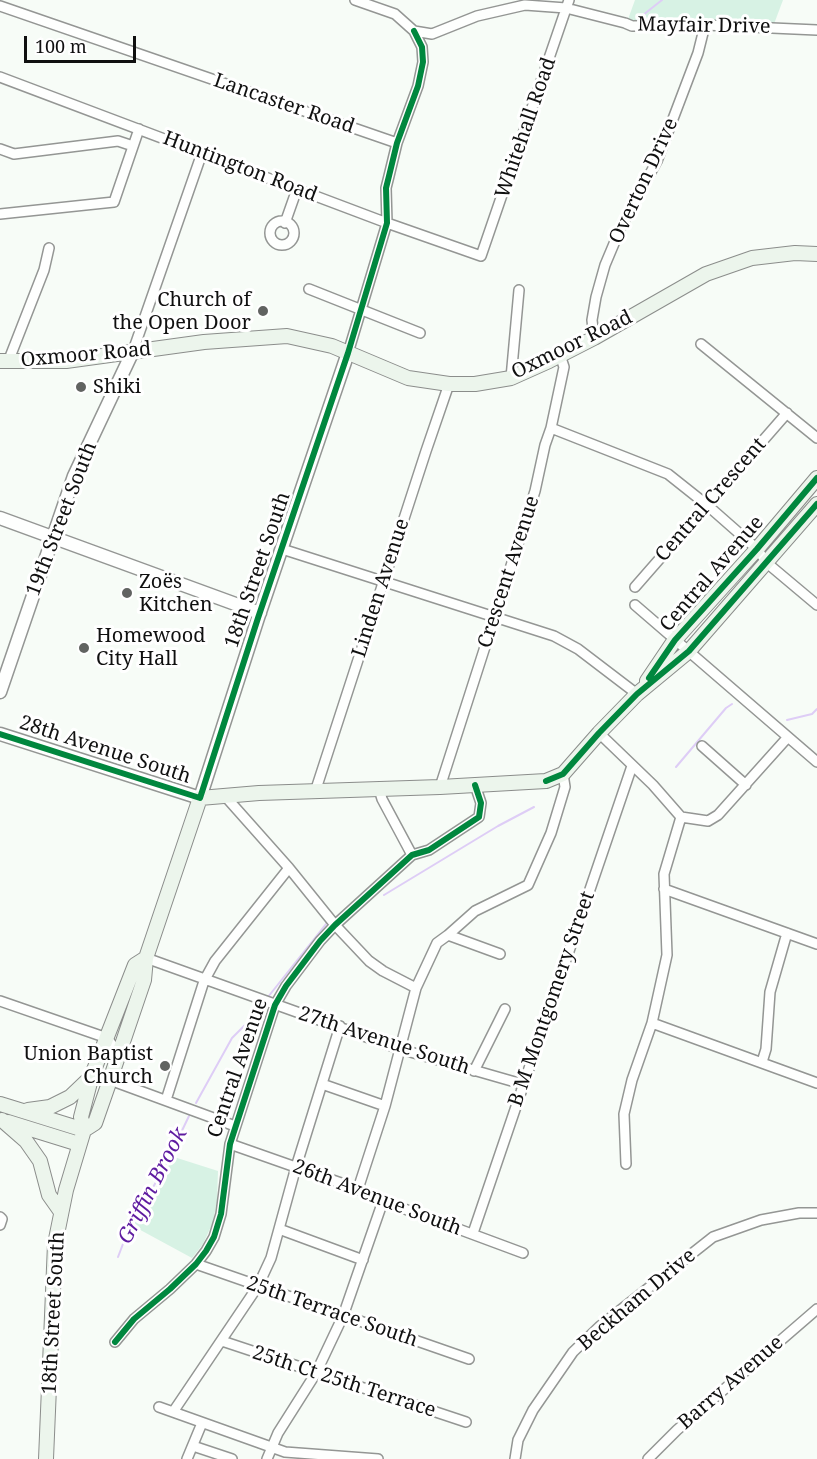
<!DOCTYPE html>
<meta charset="utf-8">
<style>
body{margin:0}
#map{position:relative;width:817px;height:1459px;overflow:hidden;background:#f7fcf7;font-family:"Noto Serif",serif}
canvas{display:block}
.scale{position:absolute;left:24px;top:36px;width:112px;height:27px;box-sizing:border-box;border:3px solid #101010;border-top:0;padding-left:8px;font-size:18px;line-height:21px;white-space:nowrap;color:#101010;-webkit-text-stroke:4px #fff;paint-order:stroke}
</style>
<div id="map">
<canvas width="817" height="1459"></canvas>
<div class="scale">100 m</div>
</div>
<script>
const ctx = document.querySelector('canvas').getContext('2d');
ctx.lineJoin = 'round';
function paint(path, color) {
  ctx.fillStyle = color;
  ctx.fill(path, 'evenodd');
}
function toPath(rows) {
  const path = new Path2D();
  for (const r of rows) {
    if (r.length === 3) {
      path.moveTo(r[0] + r[2], r[1]);
      path.arc(r[0], r[1], r[2], 0, 2 * Math.PI);
      continue;
    }
    path.moveTo(r[0], r[1]);
    for (let i = 2; i < r.length; i += 2) path.lineTo(r[i], r[i + 1]);
  }
  return path;
}
function stroke(path, color, width, dash) {
  ctx.strokeStyle = color;
  ctx.lineWidth = width;
  ctx.lineCap = dash ? 'butt' : 'round';
  ctx.setLineDash(dash || []);
  ctx.stroke(path);
}
function label(font, color, halo, rows, align = 'center') {
  ctx.font = font + ' "Noto Serif",serif';
  ctx.lineWidth = 6;
  ctx.setLineDash([]);
  ctx.textBaseline = 'middle';
  ctx.strokeStyle = halo;
  ctx.fillStyle = color;
  for (const [text, x, y, turn = 0] of rows) {
    ctx.save();
    ctx.translate(x, y);
    ctx.rotate((+turn || 0) * Math.PI / 180);
    ctx.textAlign = isNaN(turn) ? turn : align;
    if (halo) ctx.strokeText(text, 0, 0);
    ctx.fillText(text, 0, 0);
    ctx.restore();
  }
}
const green = toPath([
 [635,0,783,0,774,24,627,22],
 [174,1157,218,1171,217,1200,213,1222,203,1244,192,1258,133,1226]
]);
const stream = toPath([
 [638,19,662,0],
 [787,720,812,714,817,709],
 [676,767,726,708,732,704],
 [384,895,498,826,534,807],
 [268,997,326,924],
 [196,1103,232,1038,260,1010],
 [118,1257,134,1215,143,1205,165,1166,189,1116]
]);
const minor = toPath([
 [355,0,395,14,414,31,432,34,477,16,525,5,566,8,625,23,632,26,705,25,817,30],
 [0,6,397,143],
 [0,77,387,223,481,256,569,0],
 [0,149,14,154,118,141,133,146],
 [0,214,114,202,139,129],
 [282,233,12],
 [285,223,297,189],
 [309,289,420,333],
 [594,338,592,320,596,297,605,265,621,227,657,161,698,53,705,25],
 [701,344,817,438],
 [133,351,202,153],
 [348,353,387,223,386,188,389,176,397,143,418,86,423,62,422,47,414,31],
 [8,362,44,270,49,248],
 [511,378,519,290],
 [551,428,668,474,707,505,757,549,767,563,817,605],
 [282,549,554,636,578,649,637,694],
 [635,587,787,413],
 [635,605,817,762],
 [599,733,653,785,681,817],
 [702,746,746,785],
 [440,787,535,491,545,445,551,428,564,367,560,355],
 [379,789,382,799,412,855],
 [315,792,426,451,449,384],
 [225,796,289,868,335,925,369,961,383,971,416,988,437,943,448,935,500,954],
 [681,817,708,821,718,815,788,737],
 [664,889,817,944],
 [448,935,475,911,528,885,551,833,565,787,563,774],
 [146,958,400,1049,522,1084],
 [0,1001,107,1038,113,1046,117,1058],
 [652,1023,817,1083],
 [762,1062,766,1049,770,992,787,933],
 [474,1071,505,1009],
 [110,1080,235,1126],
 [322,1084,385,1106],
 [166,1100,204,981,215,961,289,868],
 [230,1144,358,1189,383,1201,523,1253],
 [626,1164,624,1114,632,1080,652,1023,667,955,664,874,681,817],
 [358,1189,385,1106,416,988],
 [0,1217,2,1219,0,1225],
 [279,1229,363,1260],
 [473,1233,632,766],
 [196,1264,469,1359],
 [222,1341,466,1422],
 [115,1342,134,1319,170,1289,196,1264,206,1251,214,1237,221,1214,230,1144,275,1005,286,986,320,941,335,925,412,855,429,850,479,817,481,803,475,785],
 [159,1407,285,1452,378,1459],
 [173,1412,258,1286,271,1258,296,1167,340,1026],
 [193,1446,232,1459],
 [187,1459,202,1423],
 [267,1459,278,1433,316,1373,343,1316,383,1201],
 [515,1459,518,1440,533,1410,573,1352,599,1327,713,1237,761,1220,799,1213,817,1213],
 [648,1459,677,1430,817,1309]
]);
const tertiary = toPath([
 [0,518,260,613],
 [0,692,74,476,133,351],
 [0,734,200,798,258,618,348,353]
]);
const secondary = toPath([
 [0,361,66,361,204,342,287,336,332,346,408,378,449,384,475,384,511,378,549,361,594,338,706,274,752,258,795,253,817,254],
 [647,681,674,641,757,549,817,478],
 [0,1104,84,1130],
 [28,1110,50,1107,70,1097,91,1077],
 [2,1120,26,1141,40,1161,49,1195,61,1212],
 [8,1122,79,1144],
 [84,1130,81,1117,92,1075,135,965,146,958],
 [46,1459,55,1244,66,1190,84,1130,95,1123,110,1080,144,980,146,958,200,798,259,793,440,787,546,781,563,774,599,733,637,694,689,651,817,504]
]);
const cycleway = toPath([
 [649,678,675,640,757,549,817,478],
 [0,734,200,798,258,618,348,353,387,223,386,188,389,176,397,143,418,86,423,62,422,47,414,31],
 [546,781,563,774,599,733,637,694,689,651,817,504],
 [115,1342,134,1319,170,1289,196,1264,206,1251,214,1237,221,1214,230,1144,275,1005,286,986,320,941,335,925,412,855,429,850,479,817,481,803,475,785]
]);
const markers = [
 [263,311,6,"#616361"],
 [81,387,6,"#616361"],
 [127,593,6,"#616361"],
 [84,648,6,"#616361"],
 [165,1066,6,"#616361"]
];
const streetNames = [
 ["Mayfair Drive",704,26,1],
 ["Lancaster Road",284,104,19],
 ["Whitehall Road",526,128,-71],
 ["Huntington Road",240,167,21],
 ["Overton Drive",644,181,-65],
 ["Oxmoor Road",572,345,-26],
 ["Oxmoor Road",86,355,-5],
 ["Central Crescent",711,500,-49],
 ["19th Street South",62,519,-69],
 ["18th Street South",258,570,-71],
 ["Crescent Avenue",509,572,-72],
 ["Central Avenue",712,574,-49],
 ["Linden Avenue",381,588,-72],
 ["28th Avenue South",105,750,18],
 ["B M Montgomery Street",552,999,-71],
 ["27th Avenue South",384,1041,18],
 ["Central Avenue",238,1068,-71],
 ["26th Avenue South",377,1198,21],
 ["Beckham Drive",637,1300,-40],
 ["25th Terrace South",332,1312,19],
 ["18th Street South",54,1313,-87],
 ["25th Ct 25th Terrace",344,1382,18],
 ["Barry Avenue",731,1383,-41]
];
const poiNames = [
 ["Church of",251,300,"right"],
 ["the Open Door",251,323,"right"],
 ["Shiki",93,387],
 ["Zoës",139,582],
 ["Kitchen",139,605],
 ["Homewood",96,636],
 ["City Hall",96,659],
 ["Union Baptist",153,1054,"right"],
 ["Church",153,1077,"right"]
];
const waterNames = [
 ["Griffin Brook",153,1186,-63]
];
paint(green, '#d7f2e4');
stroke(stream, '#decdf6', 2);
stroke(minor, '#949694', 12);
stroke(tertiary, '#949694', 15);
stroke(secondary, '#8b8d8b', 16);
stroke(minor, '#fefffe', 9);
stroke(tertiary, '#fefffe', 12);
stroke(secondary, '#ecf5ec', 14);
stroke(cycleway, '#00873e', 6);
for (const [x, y, r, color] of markers) {
  const dot = new Path2D();
  dot.arc(x, y, r, 0, 2 * Math.PI);
  ctx.fillStyle = color;
  ctx.fill(dot);
  stroke(dot, '#fff', 2);
}
label('20px', '#101010', '#fff', streetNames);
label('20px', '#101010', '#fff', poiNames, 'left');
label('italic 21px', '#5e1ba0', '#fff', waterNames);
</script>
